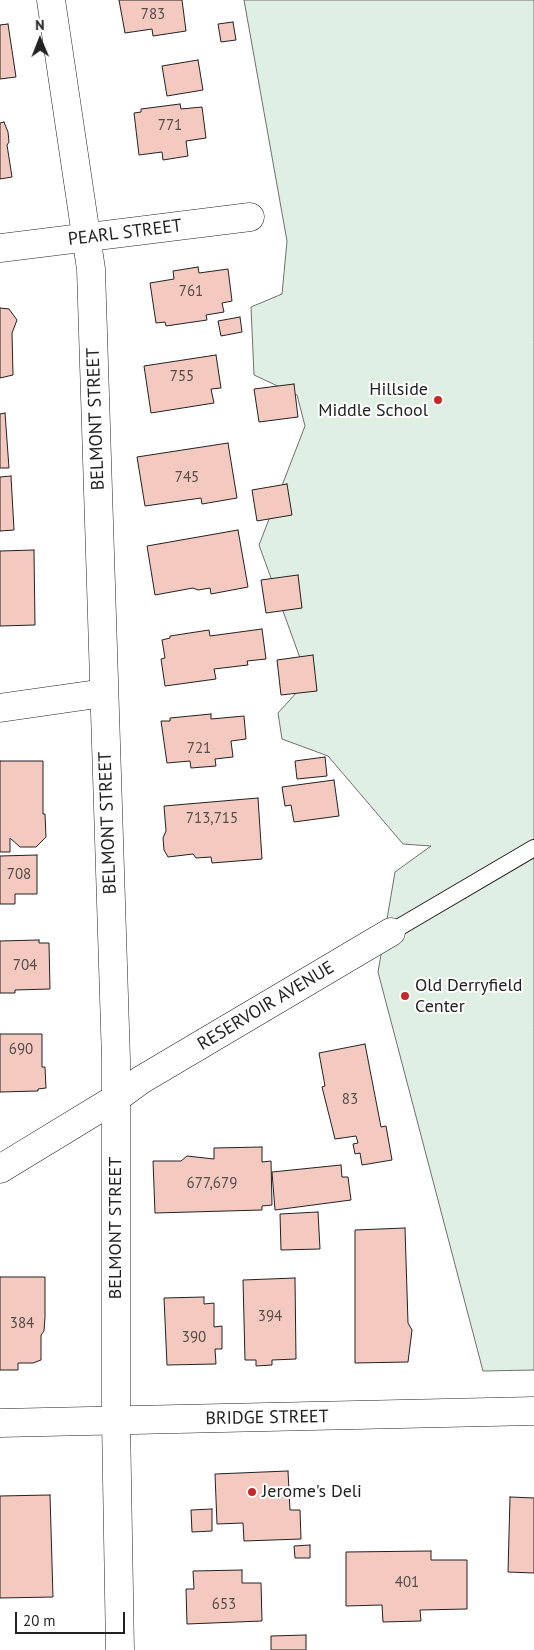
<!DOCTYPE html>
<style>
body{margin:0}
#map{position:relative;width:534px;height:1650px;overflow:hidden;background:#fff;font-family:"PT Sans",sans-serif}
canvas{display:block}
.north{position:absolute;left:15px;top:15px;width:50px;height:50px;-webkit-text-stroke:4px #fff;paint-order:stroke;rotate:359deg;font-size:14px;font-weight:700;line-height:20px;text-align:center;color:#222}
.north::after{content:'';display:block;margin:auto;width:18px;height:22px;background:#222;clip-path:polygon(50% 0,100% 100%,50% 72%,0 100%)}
.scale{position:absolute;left:15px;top:1612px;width:110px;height:22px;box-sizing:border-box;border:2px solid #222;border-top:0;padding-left:6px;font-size:15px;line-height:18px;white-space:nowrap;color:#222;-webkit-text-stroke:4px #fff;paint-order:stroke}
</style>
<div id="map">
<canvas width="534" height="1650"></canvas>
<div class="north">N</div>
<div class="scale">20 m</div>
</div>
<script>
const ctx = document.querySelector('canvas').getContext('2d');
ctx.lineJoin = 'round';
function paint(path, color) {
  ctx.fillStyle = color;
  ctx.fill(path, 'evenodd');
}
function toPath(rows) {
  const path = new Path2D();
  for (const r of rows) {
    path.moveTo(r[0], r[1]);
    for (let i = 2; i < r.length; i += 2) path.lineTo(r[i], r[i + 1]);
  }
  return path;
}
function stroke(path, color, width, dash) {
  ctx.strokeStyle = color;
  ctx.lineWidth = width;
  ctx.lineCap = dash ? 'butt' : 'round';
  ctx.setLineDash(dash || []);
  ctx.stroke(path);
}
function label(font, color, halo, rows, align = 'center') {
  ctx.font = font + ' "PT Sans",sans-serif';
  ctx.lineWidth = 4;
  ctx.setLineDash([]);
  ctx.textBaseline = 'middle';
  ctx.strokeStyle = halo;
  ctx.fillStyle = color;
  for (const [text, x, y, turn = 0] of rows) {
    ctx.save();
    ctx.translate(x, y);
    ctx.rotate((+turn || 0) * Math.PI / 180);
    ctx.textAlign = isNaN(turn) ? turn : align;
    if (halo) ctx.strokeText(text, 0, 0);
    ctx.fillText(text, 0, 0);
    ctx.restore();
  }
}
const green = toPath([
 [244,0,534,0,534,1370,483,1371,378,972,395,872,431,846,403,844,328,756,282,739,278,713,308,680,259,545,305,426,297,395,254,375,251,307,282,294,287,241,244,0]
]);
const building = toPath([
 [119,0,182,0,186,31,153,36,152,29,125,33,119,0],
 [233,22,236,40,221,42,218,24,233,22],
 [8,24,16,77,0,79,0,25,8,24],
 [198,60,203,90,167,96,162,66,198,60],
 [180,104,181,109,202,107,206,138,186,141,188,156,163,160,162,152,139,155,134,113,141,112,141,109,180,104],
 [4,122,8,132,9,142,7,145,12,177,0,179,0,123,4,122],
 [198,267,199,273,228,269,232,301,222,303,224,312,206,315,207,320,166,326,165,322,156,323,150,283,174,279,173,271,198,267],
 [0,308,9,309,17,320,12,333,13,375,0,378,0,308],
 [240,317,242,332,221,336,218,321,240,317],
 [216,355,221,388,211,389,214,403,151,413,144,366,216,355],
 [294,384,298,417,259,422,254,389,294,384],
 [5,413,9,468,0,468,0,414,5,413],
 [228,443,237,498,202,504,201,498,145,506,137,457,228,443],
 [11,476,14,530,0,531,0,477,11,476],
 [287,484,292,515,257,521,252,490,287,484],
 [238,530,248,587,211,594,210,588,198,590,193,588,155,595,147,546,238,530],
 [34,550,35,625,0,626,0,551,34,550],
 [298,575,302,608,266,613,261,580,298,575],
 [262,629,266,659,247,661,248,665,214,669,216,679,165,686,161,659,165,658,162,640,170,638,170,636,209,630,210,636,262,629],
 [313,655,317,691,281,695,277,660,313,655],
 [211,714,211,719,244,716,246,739,231,741,233,757,215,759,216,766,191,768,190,761,167,763,161,721,170,721,170,718,211,714],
 [325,757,327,776,297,779,295,761,325,757],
 [0,761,43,761,43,814,45,814,46,837,36,847,20,847,10,838,10,852,0,852,0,761],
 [334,780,339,816,294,822,291,805,285,806,282,787,334,780],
 [258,798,262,859,212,863,211,857,196,858,193,854,168,857,164,850,163,838,166,831,164,806,258,798],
 [37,855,37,894,15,894,15,904,0,904,0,856,37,855],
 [39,940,39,943,49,943,50,989,15,990,15,993,0,993,0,941,39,940],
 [0,1034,42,1034,42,1067,45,1067,46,1088,38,1089,38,1091,0,1092,0,1034],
 [365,1044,381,1127,386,1126,392,1160,362,1165,360,1153,355,1154,353,1144,358,1143,356,1136,335,1139,322,1087,325,1086,319,1053,365,1044],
 [262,1147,262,1162,271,1161,272,1205,262,1206,262,1210,155,1213,153,1161,181,1161,187,1156,214,1159,214,1148,262,1147],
 [341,1165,342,1177,348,1177,351,1200,275,1210,272,1172,341,1165],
 [318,1212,320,1249,281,1250,280,1214,318,1212],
 [405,1228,408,1323,412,1330,408,1362,355,1363,355,1230,405,1228],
 [0,1277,45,1277,45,1317,44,1331,41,1335,41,1360,33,1363,18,1363,18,1370,0,1370,0,1277],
 [295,1278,296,1359,272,1360,272,1365,256,1366,256,1360,245,1360,243,1280,295,1278],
 [204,1297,204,1304,214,1303,214,1327,222,1326,222,1349,215,1349,216,1364,167,1365,164,1298,204,1297],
 [288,1471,290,1510,300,1510,301,1539,244,1541,243,1523,217,1524,215,1474,288,1471],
 [50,1495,53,1597,0,1598,0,1496,50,1495],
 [510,1497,534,1498,534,1573,508,1572,510,1497],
 [212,1509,212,1531,192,1532,191,1510,212,1509],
 [310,1545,310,1558,295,1558,294,1546,310,1545],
 [431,1551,431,1560,467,1560,467,1609,420,1610,421,1621,383,1622,382,1605,346,1606,346,1552,431,1551],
 [242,1570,242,1583,261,1583,262,1621,187,1624,186,1589,194,1589,193,1571,242,1570],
 [306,1635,306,1650,271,1650,271,1636,306,1635]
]);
const lane = toPath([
 [391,932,534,848]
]);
const street = toPath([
 [0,248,250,217],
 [0,708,104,693],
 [0,1169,115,1099,141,1080,391,932],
 [116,1421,120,1650]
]);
const secondary = toPath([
 [51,0,91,269,116,1060,116,1421],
 [0,1423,534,1411]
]);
const markers = [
 [438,400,5,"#c62828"],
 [405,996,5,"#c62828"],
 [252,1492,5,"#c62828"]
];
const numberNames = [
 ["783",153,15],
 ["771",170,126],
 ["761",191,292],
 ["755",182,377],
 ["745",187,478],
 ["721",199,749],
 ["713,715",212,819],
 ["708",19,875],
 ["704",25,966],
 ["690",21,1050],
 ["83",350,1100],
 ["677,679",212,1184],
 ["394",270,1317],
 ["384",22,1324],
 ["390",194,1338],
 ["401",407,1583],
 ["653",224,1605]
];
const streetNames = [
 ["PEARL STREET",125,233,-7],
 ["BELMONT STREET",96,419,-92],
 ["BELMONT STREET",108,823,-92],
 ["RESERVOIR AVENUE",266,1006,-31],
 ["BELMONT STREET",116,1228,-90],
 ["BRIDGE STREET",267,1418,-1]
];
const poiNames = [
 ["Hillside",428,390,"right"],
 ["Middle School",428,411,"right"],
 ["Old Derryfield",415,986],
 ["Center",415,1007],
 ["Jerome's Deli",262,1492]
];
paint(green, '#e0efe3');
stroke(green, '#6f6f6f', 1);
paint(building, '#f3c9c0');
stroke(building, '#222', 1);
stroke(lane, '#222', 18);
stroke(street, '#222', 29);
stroke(secondary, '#222', 29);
stroke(lane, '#fff', 16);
stroke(street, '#fff', 28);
stroke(secondary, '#fff', 28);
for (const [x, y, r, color] of markers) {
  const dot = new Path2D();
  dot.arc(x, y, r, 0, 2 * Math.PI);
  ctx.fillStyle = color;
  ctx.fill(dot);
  stroke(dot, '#fff', 2);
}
label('15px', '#564c4a', null, numberNames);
label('18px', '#222', '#fff', streetNames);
label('18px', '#222', '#fff', poiNames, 'left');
</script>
